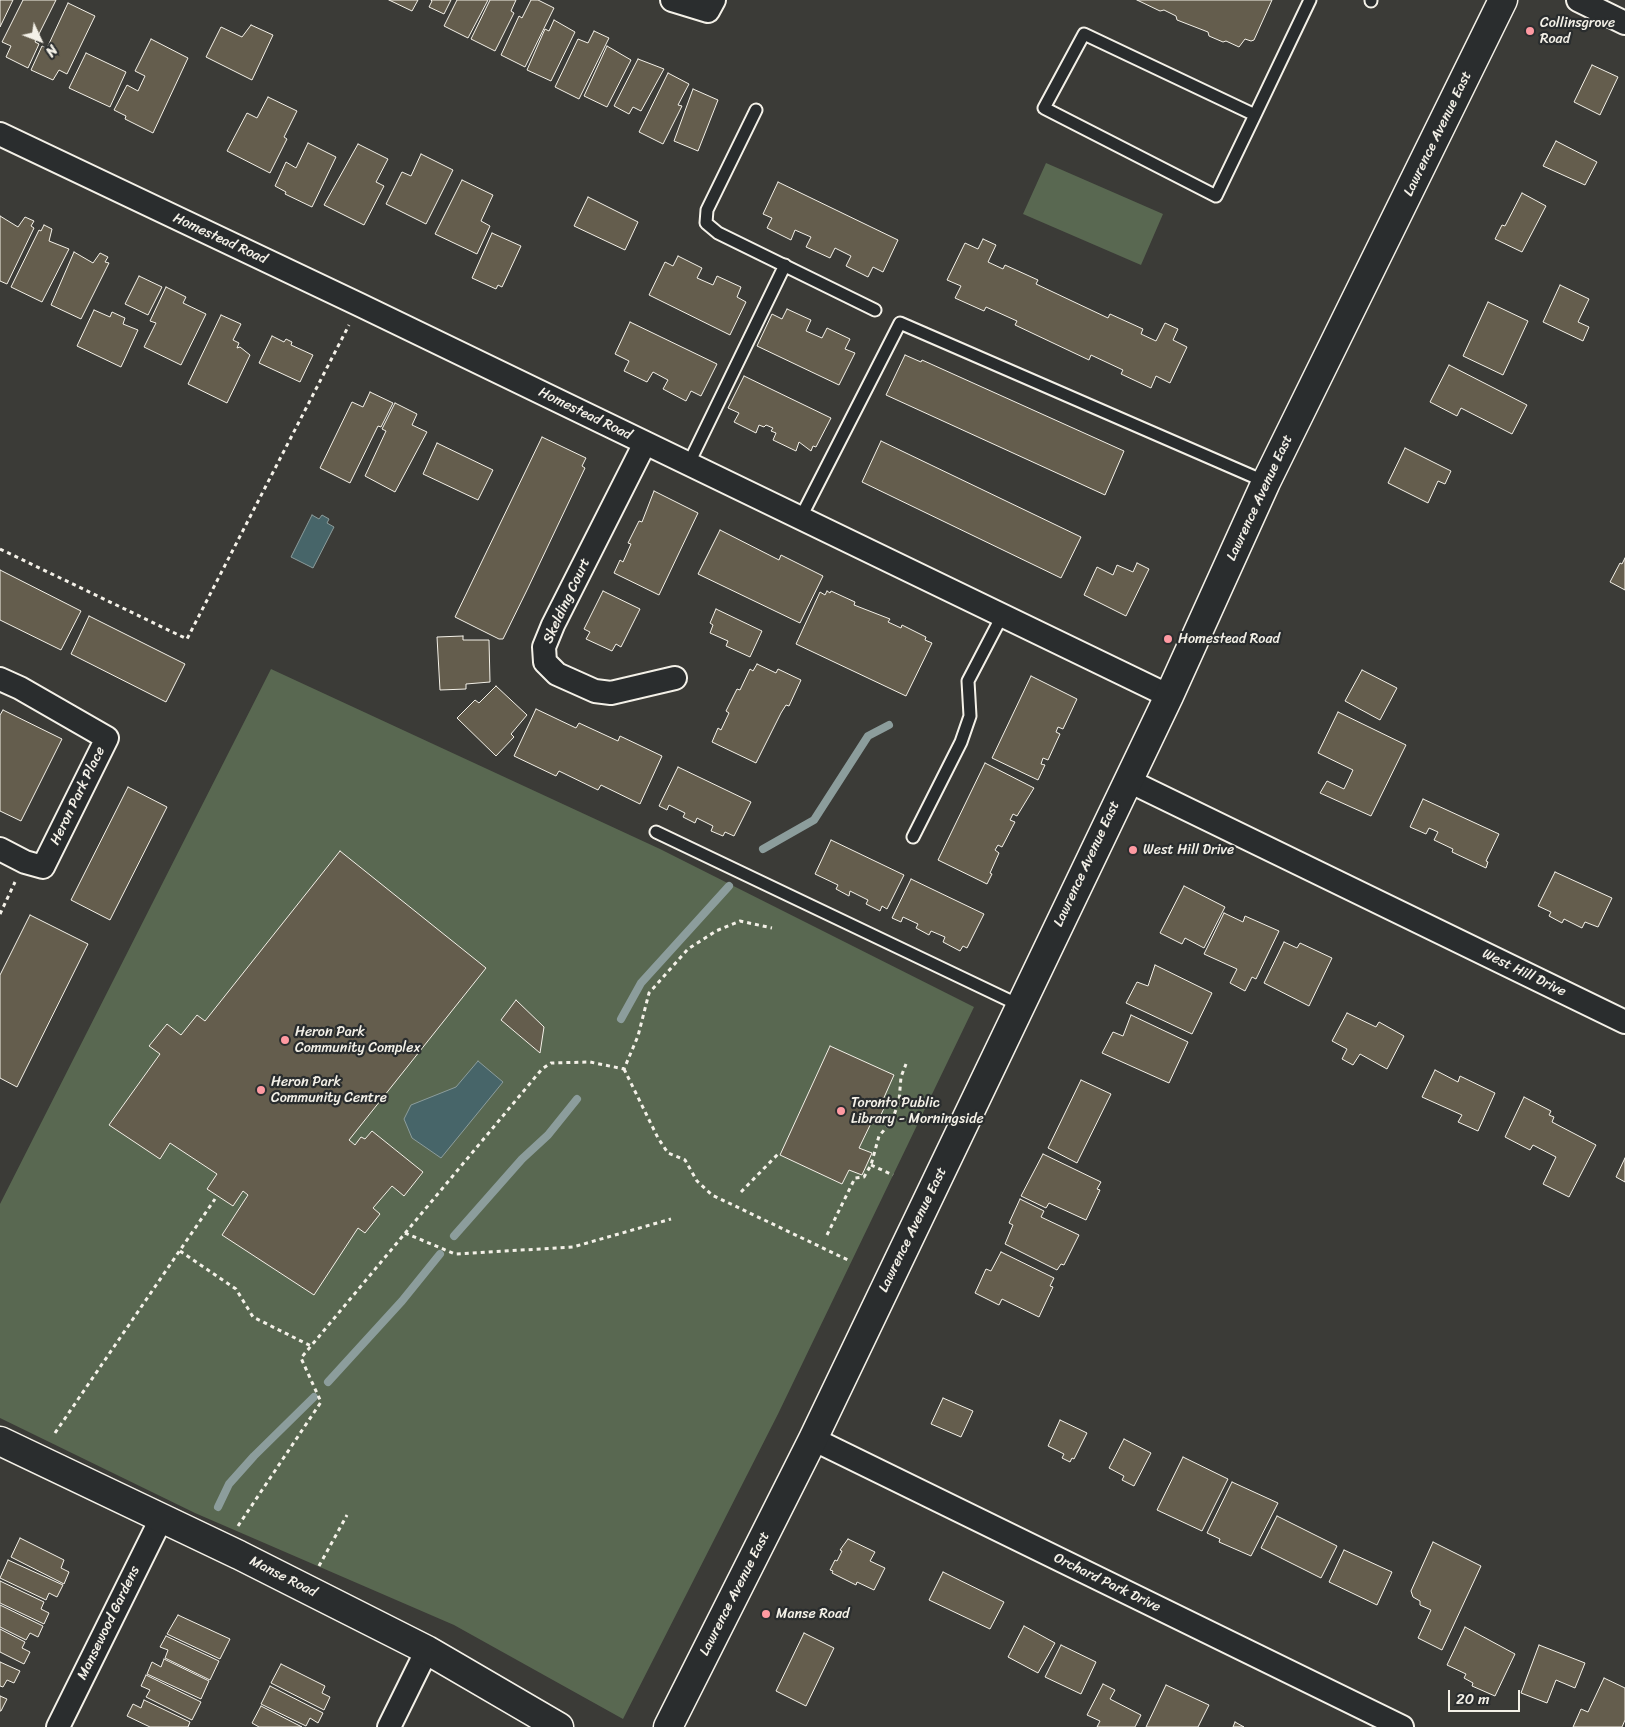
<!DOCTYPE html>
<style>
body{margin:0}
#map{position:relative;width:1625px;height:1727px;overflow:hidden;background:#3b3b37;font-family:Sriracha,sans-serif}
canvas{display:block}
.north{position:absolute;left:15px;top:15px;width:50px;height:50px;-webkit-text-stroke:4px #2a2d2e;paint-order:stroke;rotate:133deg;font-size:14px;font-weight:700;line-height:20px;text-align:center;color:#f4f1e8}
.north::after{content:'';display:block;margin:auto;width:18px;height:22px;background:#f4f1e8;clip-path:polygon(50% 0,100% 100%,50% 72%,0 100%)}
.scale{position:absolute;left:1448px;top:1690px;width:72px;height:22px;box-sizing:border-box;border:2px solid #f4f1e8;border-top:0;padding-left:6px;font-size:15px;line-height:18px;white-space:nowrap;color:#f4f1e8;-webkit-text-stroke:4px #2a2d2e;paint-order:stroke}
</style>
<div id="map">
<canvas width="1625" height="1727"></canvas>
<div class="north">N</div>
<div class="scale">20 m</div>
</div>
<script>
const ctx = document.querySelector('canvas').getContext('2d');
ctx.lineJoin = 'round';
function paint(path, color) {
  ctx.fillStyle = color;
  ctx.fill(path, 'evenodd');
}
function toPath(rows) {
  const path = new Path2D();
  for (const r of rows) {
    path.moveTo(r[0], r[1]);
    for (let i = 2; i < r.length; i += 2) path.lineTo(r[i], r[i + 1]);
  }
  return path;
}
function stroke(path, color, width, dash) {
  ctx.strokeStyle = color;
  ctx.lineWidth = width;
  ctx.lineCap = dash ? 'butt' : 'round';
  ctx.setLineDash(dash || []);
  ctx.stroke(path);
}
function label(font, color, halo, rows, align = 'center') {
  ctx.font = font + ' Sriracha,sans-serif';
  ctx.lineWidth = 4.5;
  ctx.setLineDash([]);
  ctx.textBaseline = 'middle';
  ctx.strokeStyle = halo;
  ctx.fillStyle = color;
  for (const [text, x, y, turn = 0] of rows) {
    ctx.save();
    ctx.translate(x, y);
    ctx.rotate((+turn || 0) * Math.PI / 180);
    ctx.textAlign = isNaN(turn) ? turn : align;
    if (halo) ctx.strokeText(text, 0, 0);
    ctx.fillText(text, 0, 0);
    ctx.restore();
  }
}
const green = toPath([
 [1046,163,1163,214,1141,265,1023,214],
 [271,669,660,849,974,1007,778,1414,623,1719,454,1625,195,1513,0,1418,0,1204]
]);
const water = toPath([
 [312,515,319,519,322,515,329,519,327,523,334,527,313,568,291,557,312,515],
 [478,1061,503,1082,441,1158,412,1138,404,1119,411,1105,456,1087,478,1061]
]);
const stream = toPath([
 [763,849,814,820,868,736,889,725],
 [621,1019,641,983,729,886],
 [454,1236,522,1159,548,1135,577,1099],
 [328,1382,402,1301,440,1254],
 [218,1507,229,1484,254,1456,314,1397]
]);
const building = toPath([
 [0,0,13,0,0,27,0,0],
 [23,0,56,0,35,42,39,44,28,68,6,57,11,46,2,42,23,0],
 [389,0,418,0,412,11,389,0],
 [431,0,451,0,444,14,429,7,432,1,431,0],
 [457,0,488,0,468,38,444,26,457,0],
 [490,0,516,0,511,11,514,13,495,51,471,39,490,0],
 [531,0,538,0,554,8,525,67,501,55,519,16,522,18,531,0],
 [1137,0,1272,0,1254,40,1251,41,1245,39,1239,47,1226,41,1223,42,1209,36,1208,32,1177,20,1176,16,1164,10,1160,11,1137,0],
 [68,3,95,16,67,74,59,70,53,80,31,70,42,46,47,48,68,3],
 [554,20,575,32,551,81,527,70,545,29,549,31,554,20],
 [251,25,273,35,252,80,206,57,221,27,242,37,251,25],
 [594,31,609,38,579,99,555,87,578,39,588,43,594,31],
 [151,39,188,58,153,133,125,119,126,116,114,110,127,85,138,91,145,76,135,71,151,39],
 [607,46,631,60,607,107,584,96,607,46],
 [86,53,126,72,110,107,69,88,86,53],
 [638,59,664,69,641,111,633,107,629,114,614,106,638,59],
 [1592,65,1618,77,1600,115,1574,102,1592,65],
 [668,73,689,84,678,105,682,106,663,144,639,132,668,73],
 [693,89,718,100,698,151,674,141,693,89],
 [268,97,297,111,284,137,287,139,270,173,227,151,247,113,257,118,268,97],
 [1556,141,1597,162,1585,185,1543,166,1556,141],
 [308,143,336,157,312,207,285,194,286,192,275,186,286,162,296,168,308,143],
 [358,144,388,159,376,182,384,186,364,225,324,205,358,144],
 [421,154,453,170,426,224,386,204,402,172,411,176,421,154],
 [462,180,493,195,481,221,490,226,477,254,435,234,462,180],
 [778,182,898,240,883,272,873,267,868,277,846,266,851,256,835,248,830,258,806,247,811,237,795,230,791,240,767,228,772,218,763,214,778,182],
 [1522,193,1546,206,1522,252,1495,239,1502,225,1505,226,1522,193],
 [588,197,638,222,625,250,574,226,588,197],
 [0,216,18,227,25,217,34,221,31,226,34,228,7,284,0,281,0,216],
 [44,225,52,229,49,241,69,249,42,302,11,287,39,230,41,231,44,225],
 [492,233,521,246,502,287,498,285,496,289,472,278,492,233],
 [983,239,996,245,988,262,1003,269,1005,265,1038,280,1036,284,1108,318,1110,314,1143,329,1141,334,1156,341,1165,323,1178,329,1173,340,1187,347,1170,383,1156,376,1151,388,1121,374,1123,370,1091,355,1089,360,1015,325,1017,321,986,307,984,311,955,298,961,286,947,280,965,243,978,249,983,239],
 [74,252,93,263,100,253,108,257,105,262,109,263,81,319,51,305,74,252],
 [678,256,702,268,697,278,713,285,717,276,741,287,737,297,746,302,730,335,649,295,665,262,673,266,678,256],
 [139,276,162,287,148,315,125,304,139,276],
 [1560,285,1589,299,1578,322,1589,327,1583,341,1543,322,1560,285],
 [166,287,186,297,183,303,206,314,181,365,144,347,156,323,150,321,166,287],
 [1488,302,1528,321,1503,375,1463,356,1488,302],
 [787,309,811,320,806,331,822,338,827,328,850,339,845,349,855,353,839,385,757,346,772,314,782,319,787,309],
 [94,310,110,317,112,312,125,318,123,324,138,330,121,367,77,346,94,310],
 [221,315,241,324,233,340,239,343,237,348,240,347,250,355,227,403,188,384,221,315],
 [630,322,717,364,701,396,691,391,686,401,663,389,668,380,653,372,647,382,624,371,629,361,615,354,630,322],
 [272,336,284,342,286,339,292,342,291,345,313,355,300,382,259,363,272,336],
 [905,355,921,362,922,360,1124,451,1105,495,886,395,905,355],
 [1449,365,1527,405,1512,434,1461,408,1457,416,1430,402,1449,365],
 [744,376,831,418,816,447,813,446,811,451,799,442,796,451,773,440,776,433,771,431,773,428,766,425,764,427,759,425,756,433,734,422,739,413,728,408,744,376],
 [370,392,393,403,381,427,378,426,350,483,320,468,352,402,363,407,370,392],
 [395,403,417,414,412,425,427,432,395,492,365,476,386,431,382,429,395,403],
 [542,437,586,458,582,466,585,468,528,588,503,639,499,639,455,617,542,437],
 [881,441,1081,537,1061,578,862,482,881,441],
 [437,443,493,470,478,500,423,474,437,443],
 [1405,448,1451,471,1445,484,1438,481,1428,503,1388,483,1405,448],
 [654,491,698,513,659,595,614,573,620,560,623,562,631,544,628,543,639,521,642,522,654,491],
 [720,530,779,560,781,555,823,576,800,623,698,574,720,530],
 [1625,558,1625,590,1610,582,1620,563,1622,564,1625,558],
 [1137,563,1149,569,1126,616,1084,595,1097,567,1113,575,1117,565,1133,572,1137,563],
 [0,570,81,611,61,650,0,620,0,570],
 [603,591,640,609,621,647,616,644,612,651,586,639,590,632,584,629,603,591],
 [827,591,830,593,831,591,855,602,854,605,890,619,888,622,901,628,902,625,926,637,925,640,932,643,906,696,796,644,820,592,825,595,827,591],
 [716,609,762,631,750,657,726,646,728,641,710,633,713,625,710,623,716,609],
 [89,616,185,664,166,702,71,654,89,616],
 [463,636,463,640,489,640,490,682,466,684,466,689,440,690,437,637,463,636],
 [757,664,776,673,778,669,801,680,789,706,786,705,781,713,756,763,712,742,718,728,721,730,729,713,726,711,737,689,740,690,750,669,753,671,757,664],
 [1362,670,1397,688,1380,720,1345,701,1362,670],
 [1031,676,1077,699,1063,729,1058,727,1056,732,1060,734,1048,760,1043,758,1041,764,1045,765,1038,780,992,758,1031,676],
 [496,686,527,715,511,734,514,737,496,756,457,718,475,700,479,703,496,686],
 [536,709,576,728,579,723,618,741,620,736,662,756,640,804,601,785,598,790,559,771,556,776,514,756,536,709],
 [3,710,62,739,21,821,0,811,0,715,3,710],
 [1338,712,1406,745,1371,816,1320,793,1327,781,1344,789,1353,770,1318,753,1338,712],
 [985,763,1034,788,1017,816,1013,814,1010,820,1015,822,1002,847,998,845,995,850,999,853,990,873,992,874,987,884,938,860,985,763],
 [678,767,751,802,734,836,725,832,723,836,711,831,713,826,697,818,695,823,683,817,685,813,669,805,667,810,659,806,678,767],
 [128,787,167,807,110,920,71,900,128,787],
 [1423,799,1499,834,1486,861,1488,862,1486,868,1452,852,1453,849,1434,840,1438,832,1429,828,1426,834,1410,827,1423,799],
 [831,840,904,875,887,909,882,906,880,911,866,904,868,900,850,891,849,896,836,889,838,885,815,874,831,840],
 [340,851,486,968,349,1140,355,1145,361,1137,365,1139,372,1131,423,1172,404,1196,392,1186,373,1208,380,1214,365,1233,358,1228,314,1295,222,1235,248,1195,243,1191,233,1206,207,1189,217,1174,170,1143,160,1159,109,1125,160,1054,149,1046,167,1024,181,1035,197,1015,205,1021,340,851],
 [1555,872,1612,898,1598,927,1585,922,1582,928,1564,919,1562,923,1549,916,1551,912,1538,906,1555,872],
 [911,879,984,914,967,948,963,946,960,951,943,942,945,937,931,931,929,935,916,928,918,924,903,917,901,922,892,918,911,879],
 [1184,886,1225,907,1204,948,1185,938,1182,944,1160,933,1184,886],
 [1224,913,1243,922,1245,916,1279,931,1256,979,1252,977,1245,991,1230,983,1237,969,1204,954,1224,913],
 [30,915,88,944,17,1087,0,1078,0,975,30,915],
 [1284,942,1297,948,1300,943,1332,958,1309,1006,1264,983,1284,942],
 [1155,965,1212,993,1192,1034,1126,1003,1137,982,1148,986,1155,965],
 [516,1000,544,1027,540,1053,501,1020,516,1000],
 [1347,1013,1376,1027,1379,1022,1404,1036,1387,1069,1360,1054,1353,1065,1342,1059,1347,1049,1332,1041,1347,1013],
 [1131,1015,1188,1042,1169,1083,1102,1053,1113,1032,1123,1036,1131,1015],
 [830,1046,894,1075,882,1102,886,1104,878,1121,873,1119,859,1148,872,1153,862,1175,849,1170,842,1184,780,1155,830,1046],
 [1435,1070,1458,1082,1460,1076,1495,1093,1478,1131,1458,1122,1462,1115,1422,1097,1435,1070],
 [1081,1080,1111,1094,1077,1163,1048,1148,1081,1080],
 [1524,1097,1551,1111,1549,1115,1554,1117,1552,1122,1596,1145,1569,1197,1543,1184,1556,1157,1533,1145,1530,1150,1505,1137,1524,1097],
 [1043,1154,1101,1182,1097,1189,1100,1190,1086,1220,1049,1203,1046,1208,1021,1196,1043,1154],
 [1625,1158,1625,1182,1616,1177,1625,1158],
 [1020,1199,1044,1211,1041,1217,1079,1235,1064,1265,1061,1264,1057,1270,1005,1244,1013,1225,1009,1223,1020,1199],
 [1001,1252,1054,1278,1050,1286,1053,1287,1039,1317,1002,1299,999,1305,975,1293,986,1269,991,1271,1001,1252],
 [943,1398,973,1411,961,1437,931,1424,943,1398],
 [1060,1420,1087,1433,1074,1459,1072,1458,1070,1462,1062,1458,1064,1454,1048,1446,1060,1420],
 [1124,1439,1151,1453,1134,1486,1122,1480,1124,1476,1109,1468,1124,1439],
 [1183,1457,1228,1479,1202,1531,1157,1510,1183,1457],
 [1232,1482,1278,1503,1251,1556,1219,1542,1220,1539,1207,1533,1232,1482],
 [1277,1516,1337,1546,1321,1578,1261,1548,1277,1516],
 [20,1538,64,1560,61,1568,69,1572,64,1584,11,1557,20,1538],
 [848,1539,875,1552,870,1561,885,1568,874,1590,857,1582,856,1585,832,1573,833,1571,830,1570,835,1560,837,1561,842,1551,840,1550,848,1539],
 [1433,1542,1481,1566,1442,1650,1418,1638,1431,1610,1420,1605,1420,1601,1413,1597,1411,1591,1433,1542],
 [1344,1550,1392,1572,1377,1605,1329,1582,1344,1550],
 [8,1560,63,1585,57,1597,49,1593,46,1600,0,1578,8,1560],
 [943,1572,1004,1602,990,1629,929,1600,943,1572],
 [0,1581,44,1602,41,1609,49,1613,44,1624,0,1603,0,1581],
 [0,1605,43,1626,38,1637,30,1633,26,1640,0,1627,0,1605],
 [178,1615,230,1639,220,1659,167,1634,178,1615],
 [1024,1626,1055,1643,1038,1673,1008,1657,1024,1626],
 [1465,1627,1515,1654,1495,1696,1472,1686,1473,1683,1464,1678,1466,1674,1447,1665,1465,1627],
 [0,1629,25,1642,22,1648,30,1652,24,1664,0,1652,0,1629],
 [804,1633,834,1648,806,1706,776,1691,804,1633],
 [166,1636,219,1661,210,1680,165,1658,168,1650,160,1647,166,1636],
 [1061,1645,1096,1662,1081,1694,1045,1677,1061,1645],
 [1539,1645,1585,1663,1575,1688,1556,1680,1547,1703,1521,1693,1539,1645],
 [164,1659,209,1681,201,1699,147,1674,152,1662,161,1667,164,1659],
 [0,1662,20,1671,14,1683,7,1680,3,1687,0,1686,0,1662],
 [281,1664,325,1686,322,1693,330,1697,324,1710,271,1683,281,1664],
 [146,1675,201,1702,192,1720,146,1697,150,1690,141,1686,146,1675],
 [1604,1678,1625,1688,1625,1720,1622,1727,1573,1727,1581,1709,1588,1712,1604,1678],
 [1103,1684,1115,1690,1110,1699,1141,1715,1135,1727,1097,1727,1100,1721,1087,1715,1103,1684],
 [1166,1685,1209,1705,1198,1727,1146,1727,1166,1685],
 [270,1686,323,1713,318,1723,310,1718,306,1726,261,1704,270,1686],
 [0,1696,7,1699,1,1711,0,1711,0,1696],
 [144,1700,190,1722,188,1727,150,1727,127,1716,133,1704,141,1708,144,1700],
 [261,1706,302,1727,259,1727,252,1723,261,1706],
 [1235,1722,1244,1727,1233,1727,1235,1722]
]);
const path = toPath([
 [0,549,187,639,349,325],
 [0,914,15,882],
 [624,1069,658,1138,668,1153,685,1160,697,1181,712,1195,850,1261],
 [871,1165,893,1175],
 [741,1192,778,1154],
 [405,1233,455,1254,573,1247,671,1219],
 [827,1235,855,1178,864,1177,871,1165,879,1136,892,1121,899,1101,901,1077,906,1064],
 [180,1251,236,1289,253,1317,311,1346],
 [55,1433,215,1199],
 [238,1526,321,1402,301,1358,542,1069,551,1063,590,1062,624,1069,638,1036,649,993,688,949,716,931,740,921,772,928],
 [319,1566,347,1515]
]);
const lane = toPath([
 [1371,0,1371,1],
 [756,110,707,210,706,223,718,233,875,310],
 [1255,115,1084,34,1044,108,1216,196,1255,115,1310,0],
 [688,465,785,265],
 [800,519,900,323,1266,482],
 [656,832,1021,1006],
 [913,837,961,742,970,716,968,681,1002,616]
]);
const street = toPath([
 [672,0,708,11,714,0],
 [1578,0,1625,23],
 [0,134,360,305,1169,696],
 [645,443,553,625,544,647,545,662,557,674,595,691,611,693,675,678],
 [0,679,20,688,107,738,43,867,25,862,0,849],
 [1127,780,1625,1022],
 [813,1439,1402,1727],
 [58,1727,161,1519],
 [389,1727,427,1650]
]);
const secondary = toPath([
 [0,1441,239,1555,427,1650,559,1727],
 [668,1727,813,1439,1169,696,1266,482,1503,0]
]);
const markers = [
 [1530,31,5,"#ff9aa2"],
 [1168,639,5,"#ff9aa2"],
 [1133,850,5,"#ff9aa2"],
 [285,1040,5,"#ff9aa2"],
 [261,1090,5,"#ff9aa2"],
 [841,1111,5,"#ff9aa2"],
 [766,1614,5,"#ff9aa2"]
];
const poiNames = [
 ["Collinsgrove",1540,23],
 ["Road",1540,39],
 ["Homestead Road",1178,639],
 ["West Hill Drive",1143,850],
 ["Heron Park",295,1032],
 ["Community Complex",295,1048],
 ["Heron Park",271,1082],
 ["Community Centre",271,1098],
 ["Toronto Public",851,1103],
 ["Library - Morningside",851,1119],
 ["Manse Road",776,1614]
];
const streetNames = [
 ["Lawrence Avenue East",1438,134,-64],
 ["Homestead Road",220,239,25],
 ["Homestead Road",585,414,26],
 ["Lawrence Avenue East",1260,498,-65],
 ["Skelding Court",567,601,-65],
 ["Heron Park Place",78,796,-64],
 ["Lawrence Avenue East",1087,864,-65],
 ["West Hill Drive",1524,973,26],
 ["Lawrence Avenue East",913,1230,-64],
 ["Manse Road",283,1577,27],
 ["Orchard Park Drive",1107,1583,26],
 ["Lawrence Avenue East",735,1594,-63],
 ["Mansewood Gardens",109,1623,-64]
];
paint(green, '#596851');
paint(water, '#476569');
stroke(water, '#8c9d9c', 1);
stroke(stream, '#8c9d9c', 8);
paint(building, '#645d4d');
stroke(building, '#f4f1e8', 1);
stroke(lane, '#f4f1e8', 15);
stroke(street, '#f4f1e8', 26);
stroke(secondary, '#f4f1e8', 31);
stroke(path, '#f4f1e8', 3, [4, 4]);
stroke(lane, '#2a2d2e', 11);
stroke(street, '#2a2d2e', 22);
stroke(secondary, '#2a2d2e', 28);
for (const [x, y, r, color] of markers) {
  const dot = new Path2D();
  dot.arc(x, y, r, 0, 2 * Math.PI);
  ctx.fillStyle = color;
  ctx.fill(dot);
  stroke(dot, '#2a2d2e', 2);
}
label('14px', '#f4f1e8', '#2a2d2e', poiNames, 'left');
label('14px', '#f4f1e8', '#2a2d2e', streetNames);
</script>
